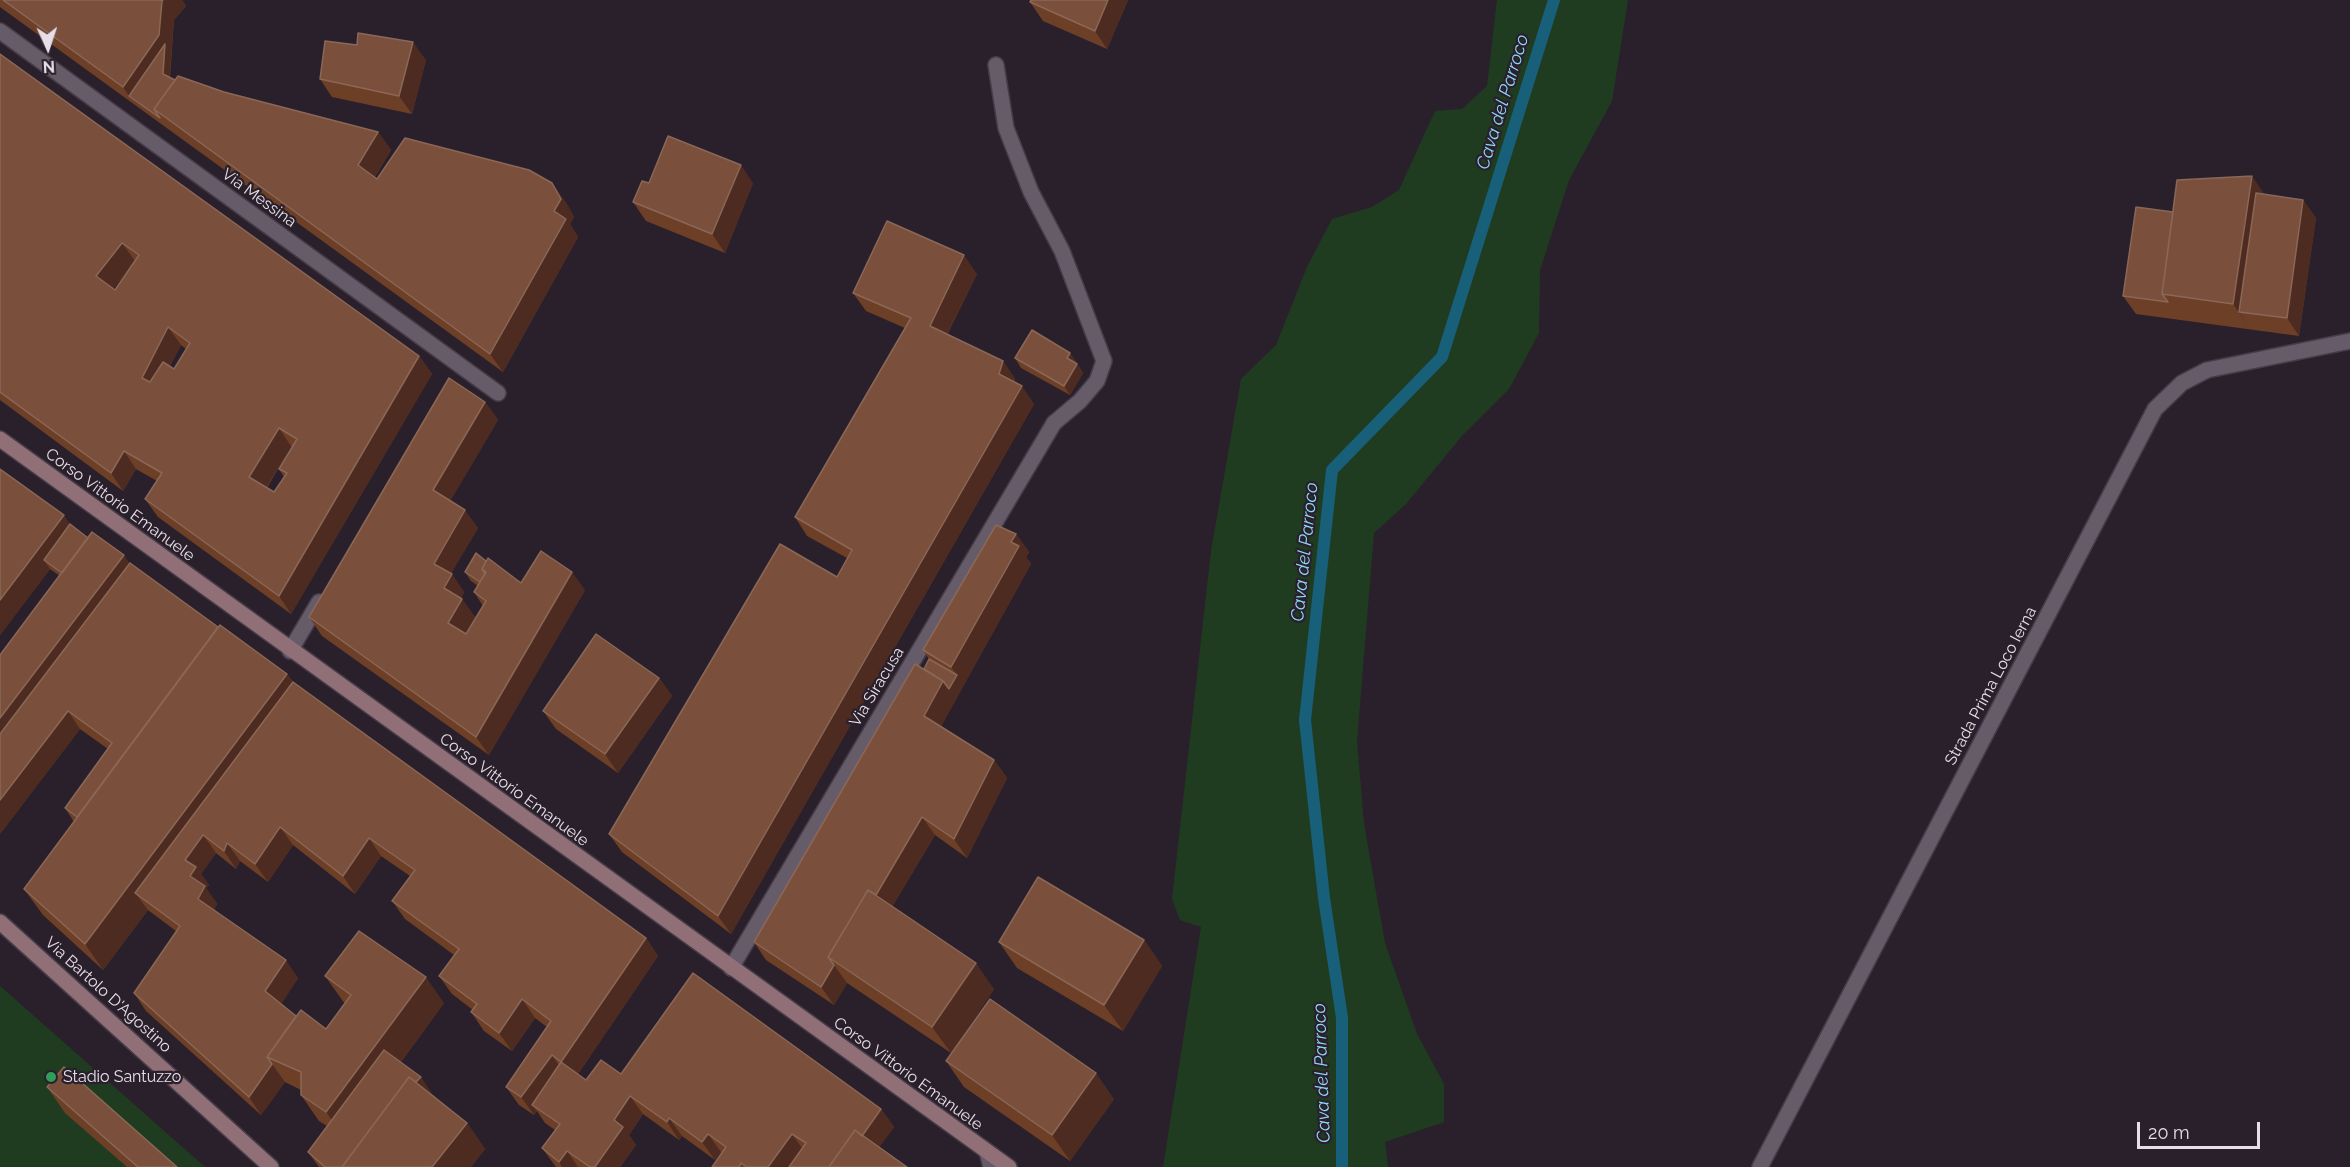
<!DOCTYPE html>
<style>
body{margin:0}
#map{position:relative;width:2350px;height:1167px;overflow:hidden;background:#2a202c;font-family:Raleway,sans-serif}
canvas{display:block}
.north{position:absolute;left:18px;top:18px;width:60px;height:60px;-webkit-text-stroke:4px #2a202c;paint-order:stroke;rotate:177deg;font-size:16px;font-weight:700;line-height:24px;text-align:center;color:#e6dfe7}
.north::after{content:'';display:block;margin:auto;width:21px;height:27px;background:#e6dfe7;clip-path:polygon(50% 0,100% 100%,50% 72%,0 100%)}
.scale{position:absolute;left:2137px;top:1122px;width:123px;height:27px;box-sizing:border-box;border:3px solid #e6dfe7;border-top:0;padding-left:8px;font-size:18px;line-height:21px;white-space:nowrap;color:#e6dfe7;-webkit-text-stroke:4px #2a202c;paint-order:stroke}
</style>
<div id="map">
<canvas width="2350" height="1167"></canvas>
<div class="north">N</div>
<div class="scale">20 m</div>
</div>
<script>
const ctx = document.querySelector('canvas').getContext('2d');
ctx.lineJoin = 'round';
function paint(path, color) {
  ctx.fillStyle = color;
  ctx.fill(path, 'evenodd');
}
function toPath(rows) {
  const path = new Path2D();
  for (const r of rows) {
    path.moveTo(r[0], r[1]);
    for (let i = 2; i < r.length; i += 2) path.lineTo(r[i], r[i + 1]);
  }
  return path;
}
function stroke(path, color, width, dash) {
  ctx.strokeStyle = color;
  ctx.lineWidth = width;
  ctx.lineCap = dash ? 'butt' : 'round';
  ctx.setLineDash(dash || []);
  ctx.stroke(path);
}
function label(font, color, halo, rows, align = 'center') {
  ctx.font = font + ' Raleway,sans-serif';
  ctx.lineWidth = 4.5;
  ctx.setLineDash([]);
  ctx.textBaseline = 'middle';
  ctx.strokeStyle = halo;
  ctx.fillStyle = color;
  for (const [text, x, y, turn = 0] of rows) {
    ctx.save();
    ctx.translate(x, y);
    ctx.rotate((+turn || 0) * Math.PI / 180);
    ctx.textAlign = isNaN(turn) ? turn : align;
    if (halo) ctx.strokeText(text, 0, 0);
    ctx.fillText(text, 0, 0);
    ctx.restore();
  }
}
const green = toPath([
 [1497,0,1628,0,1612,101,1569,180,1540,270,1539,333,1509,389,1461,437,1406,504,1374,533,1357,741,1364,824,1385,943,1417,1034,1444,1084,1444,1122,1385,1142,1388,1167,1163,1167,1201,927,1180,920,1172,899,1211,551,1241,379,1276,345,1307,267,1332,219,1372,207,1399,190,1435,111,1462,109,1487,86],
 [0,986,205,1167,0,1167]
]);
const stream = toPath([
 [1342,1167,1342,1018,1324,898,1305,720,1332,470,1442,357,1554,0]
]);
const lane = toPath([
 [996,65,1006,128,1031,192,1062,251,1104,361,1097,381,1080,401,1054,423],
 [987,1152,991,1167]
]);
const street = toPath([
 [0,31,498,393],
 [290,651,319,602],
 [731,968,1054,423],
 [1760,1167,2155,409,2182,383,2207,370,2350,341]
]);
const secondary = toPath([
 [0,439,1009,1167],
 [0,922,271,1167]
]);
const wall = toPath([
 [0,0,182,0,186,6,174,20,170,77,175,80,378,132,391,150,375,177,377,179,565,201,574,217,570,224,578,237,503,372,0,7],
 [1128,0,1107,49,1043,21,1030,2],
 [0,54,419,356,432,374,291,614,158,517,145,499,157,481,136,469,123,491,0,400],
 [133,264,115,290,113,289],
 [181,345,186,349,174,369,170,366],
 [291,446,292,447,279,469,284,477,274,492,267,488],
 [426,60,412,114,332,97,320,79],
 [649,183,753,183,725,253,646,221,633,202],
 [2264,194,2303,200,2316,218,2299,336,2136,314,2123,296,2173,212],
 [977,274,947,335,1003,361,1015,379,1015,382,1034,404,731,934,622,852,609,834,837,577,847,558,807,536,795,517,905,328,866,311,853,293],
 [1070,353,1083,373,1070,395,1021,368,1015,358],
 [485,402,498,420,450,501,478,528,451,573,464,592,461,598,475,617,465,633,466,634,483,606,474,592,478,586,471,581,465,572,486,561,521,583,585,590,489,755,322,636,309,617],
 [0,469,70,524,88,538,130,563,218,627,287,674,293,682,646,938,658,956,578,1074,586,1080,621,1074,881,1109,894,1127,879,1147,907,1167,712,1167,722,1153,721,1152,715,1160,682,1136,679,1140,643,1114,629,1135,636,1145,620,1167,556,1167,542,1148,555,1130,545,1123,537,1111,534,1115,519,1105,506,1087,547,1027,535,1018,512,1051,484,1031,471,1012,473,1010,452,994,439,976,454,955,405,919,392,901,410,876,381,856,355,894,293,845,268,882,240,861,236,869,216,853,201,874,209,885,206,888,217,904,214,910,298,978,281,1004,296,1016,326,1029,345,1004,325,976,444,1003,401,1062,433,1095,467,1123,485,1149,471,1167,319,1167,308,1152,327,1126,319,1121,301,1095,301,1090,285,1082,261,1115,146,1011,134,993,176,931,148,910,103,970,43,915,24,889,74,822,65,808,108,749,80,729,0,834,60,576,50,569,0,635],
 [1016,534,1029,552,1026,557,1031,564,941,726,994,760,1007,778,967,858,935,835,892,907,994,989,951,1053,847,983,834,1005,766,960,754,942,924,669,929,659,923,650],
 [659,678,672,696,618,773,556,729,543,711],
 [1144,940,1162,966,1123,1031,1017,968,999,942],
 [946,1061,1114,1099,1070,1161,964,1087],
 [47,1087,177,1167,127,1167,65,1113]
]);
const shadedWall = toPath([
 [163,0,182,0,186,6,174,20,169,83,129,96,123,87],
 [1108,0,1128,0,1107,49,1095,31],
 [413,42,426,60,412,114,399,96],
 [378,132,391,150,371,183,358,165],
 [741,165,753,183,725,253,712,234],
 [2252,176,2270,202,2239,312,2251,330,2233,304],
 [552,183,565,201,574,217,570,224,578,237,503,372,490,354,554,211],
 [2303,200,2316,218,2299,336,2287,318],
 [122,243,135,261,109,294,96,276],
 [964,255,977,274,942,344,930,326],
 [168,327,181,345,154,396,142,378],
 [1070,353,1076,363,1073,367,1067,358],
 [419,356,432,374,291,614,279,596],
 [1003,361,1015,379,1012,392,999,374],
 [1077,364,1083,373,1070,395,1064,386],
 [1022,386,1034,404,731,934,718,916],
 [485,402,498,420,446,508,433,490],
 [279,428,291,446,262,495,249,477],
 [124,451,136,469,123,491,111,473],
 [465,510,478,528,446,582,434,564],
 [64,515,76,533,44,560,50,569,0,635,0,600],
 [1016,534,1029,552,1026,557,1031,564,937,734,924,716,943,681,957,675,951,667,1011,542],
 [124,555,142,581,0,768,0,718],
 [572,572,585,590,489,755,476,737],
 [452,574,464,592,456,606,444,588],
 [462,599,475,617,460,641,448,623],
 [287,674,305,700,204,836,216,853,201,874,209,885,206,888,217,904,211,917,198,899,190,876,135,893,148,910,103,970,85,944],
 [659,678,672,696,618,773,605,754],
 [68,711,80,729,0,834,0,800],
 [994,760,1007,778,967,858,954,839],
 [922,817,935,835,852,974,836,962],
 [280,827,293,845,268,882,255,864],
 [369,838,381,856,355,894,343,876],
 [227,843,240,861,236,869,224,851],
 [646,938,658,956,573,1081,561,1062],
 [1144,940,1162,966,1123,1031,1104,1005],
 [286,960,298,978,278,1009,265,991],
 [976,963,994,989,951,1053,932,1027],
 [834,965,847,983,834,1005,821,987],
 [426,977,444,1003,345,1138,326,1112],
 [522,999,535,1018,512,1051,499,1033],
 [552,1055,564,1073,532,1105,537,1111,534,1115,521,1097],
 [272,1064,285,1082,261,1115,249,1097],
 [1096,1073,1114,1099,1070,1161,1052,1135],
 [421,1077,433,1095,379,1167,353,1167],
 [630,1096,643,1114,629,1135,636,1145,620,1167,595,1167,614,1120],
 [881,1109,894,1127,865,1167,840,1167],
 [669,1118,682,1136,679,1140,667,1122],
 [467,1123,485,1149,471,1167,432,1167],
 [708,1134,721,1152,715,1160,702,1142],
 [792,1134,805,1152,794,1167,768,1167],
 [567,1151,578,1167,562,1167,559,1162]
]);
const building = toPath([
 [3,0,163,0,162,1,159,35,123,87,3,0],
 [1031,0,1108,0,1095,31,1030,2,1031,0],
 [358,33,413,42,399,96,320,79,325,41,357,45,358,33],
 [165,44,163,74,175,80,154,109,160,118,129,96,165,44],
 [0,54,419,356,279,596,145,499,162,473,124,451,111,473,0,392,0,54],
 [122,243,139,255,115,290,96,276,122,243],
 [168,327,190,343,174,369,163,362,150,382,142,378,168,327],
 [279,428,297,439,279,469,287,473,274,492,249,477,279,428],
 [178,76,224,92,378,132,358,165,377,179,405,138,529,170,552,183,561,199,554,211,566,219,490,354,154,109,178,76],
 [668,136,741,165,712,234,633,202,642,181,649,183,668,136],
 [2252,176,2233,304,2162,294,2177,180,2252,176],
 [2256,193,2303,200,2287,318,2239,312,2256,193],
 [2136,207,2173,212,2162,294,2168,302,2123,296,2136,207],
 [887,221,964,255,930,326,1003,361,999,374,1022,386,718,916,609,834,780,544,837,577,852,550,795,517,911,318,853,293,887,221],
 [1032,330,1070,353,1067,358,1077,364,1064,386,1015,358,1032,330],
 [449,378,485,402,433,490,465,510,434,564,452,574,444,588,462,599,448,623,466,634,486,601,474,592,486,572,482,569,488,558,521,583,541,551,572,572,476,737,309,617,449,378],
 [0,469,64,515,0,600,0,469],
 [70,524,88,538,62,573,44,560,70,524],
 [996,525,1016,534,1011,542,1019,546,951,667,923,650,996,525],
 [92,532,124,555,0,718,0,655,92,532],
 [476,553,486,561,482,569,485,574,480,582,465,572,476,553],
 [130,563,218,627,77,817,65,808,112,743,68,711,0,800,0,734,130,563],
 [220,625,287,674,85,944,24,889,220,625],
 [596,634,659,678,605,754,543,711,596,634],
 [929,659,957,675,949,689,943,681,924,669,929,659],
 [915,664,943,681,924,716,994,760,954,839,922,817,876,895,868,890,828,957,834,965,821,987,754,942,915,664],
 [293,682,646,938,561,1062,586,1080,601,1060,621,1074,693,973,881,1109,862,1136,855,1130,829,1167,789,1167,806,1143,792,1134,768,1167,747,1167,741,1163,739,1167,712,1167,726,1147,708,1134,702,1142,669,1118,667,1122,630,1096,614,1120,623,1127,595,1167,590,1167,567,1151,559,1162,542,1148,560,1124,532,1105,561,1062,552,1055,521,1097,506,1087,551,1021,522,999,499,1033,471,1012,477,1004,439,976,459,949,392,901,415,870,369,838,343,876,280,827,255,864,227,843,224,851,203,835,185,860,196,867,190,876,205,886,198,899,286,960,265,991,296,1016,267,1057,272,1064,249,1097,134,993,180,926,135,893,293,682],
 [1038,877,1144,940,1104,1005,999,942,1038,877],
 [868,890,976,963,932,1027,828,957,868,890],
 [359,931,426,977,326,1112,301,1095,301,1072,267,1057,301,1010,326,1029,351,995,325,976,359,931],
 [990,999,1096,1073,1052,1135,946,1061,990,999],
 [384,1050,421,1077,416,1082,409,1077,342,1167,325,1167,308,1152,384,1050],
 [64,1067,177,1167,138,1167,47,1087,64,1067],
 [409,1077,467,1123,432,1167,342,1167,409,1077],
 [855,1130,907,1167,829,1167,855,1130]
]);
const markers = [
 [51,1077,6,"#2e9e5b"]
];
const streetNames = [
 ["Via Messina",259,198,36],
 ["Corso Vittorio Emanuele",120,505,36],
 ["Strada Prima Loco Ierna",1991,686,-62],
 ["Via Siracusa",877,687,-59],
 ["Corso Vittorio Emanuele",514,790,36],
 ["Via Bartolo D'Agostino",108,995,42],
 ["Corso Vittorio Emanuele",908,1074,36]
];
const poiNames = [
 ["Stadio Santuzzo",63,1077]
];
const waterNames = [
 ["Cava del Parroco",1503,102,-73],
 ["Cava del Parroco",1305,552,-84],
 ["Cava del Parroco",1322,1073,-92]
];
paint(green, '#203c20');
stroke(stream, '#185f7a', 12);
stroke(lane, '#453c47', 18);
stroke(street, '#453c47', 18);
stroke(secondary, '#453c47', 18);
stroke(lane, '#665b69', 15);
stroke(street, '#665b69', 15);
stroke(secondary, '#906f77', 15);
paint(wall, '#6d3f27');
paint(shadedWall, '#4d2b21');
paint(building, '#7a503c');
stroke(building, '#8b6757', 1.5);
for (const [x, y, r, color] of markers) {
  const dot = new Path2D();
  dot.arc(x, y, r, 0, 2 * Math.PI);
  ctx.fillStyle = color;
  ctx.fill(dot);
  stroke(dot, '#2a202c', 2);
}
label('16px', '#e6dfe7', '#2a202c', streetNames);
label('16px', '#e6dfe7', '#2a202c', poiNames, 'left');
label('italic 18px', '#8dd8fa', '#2a202c', waterNames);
</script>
